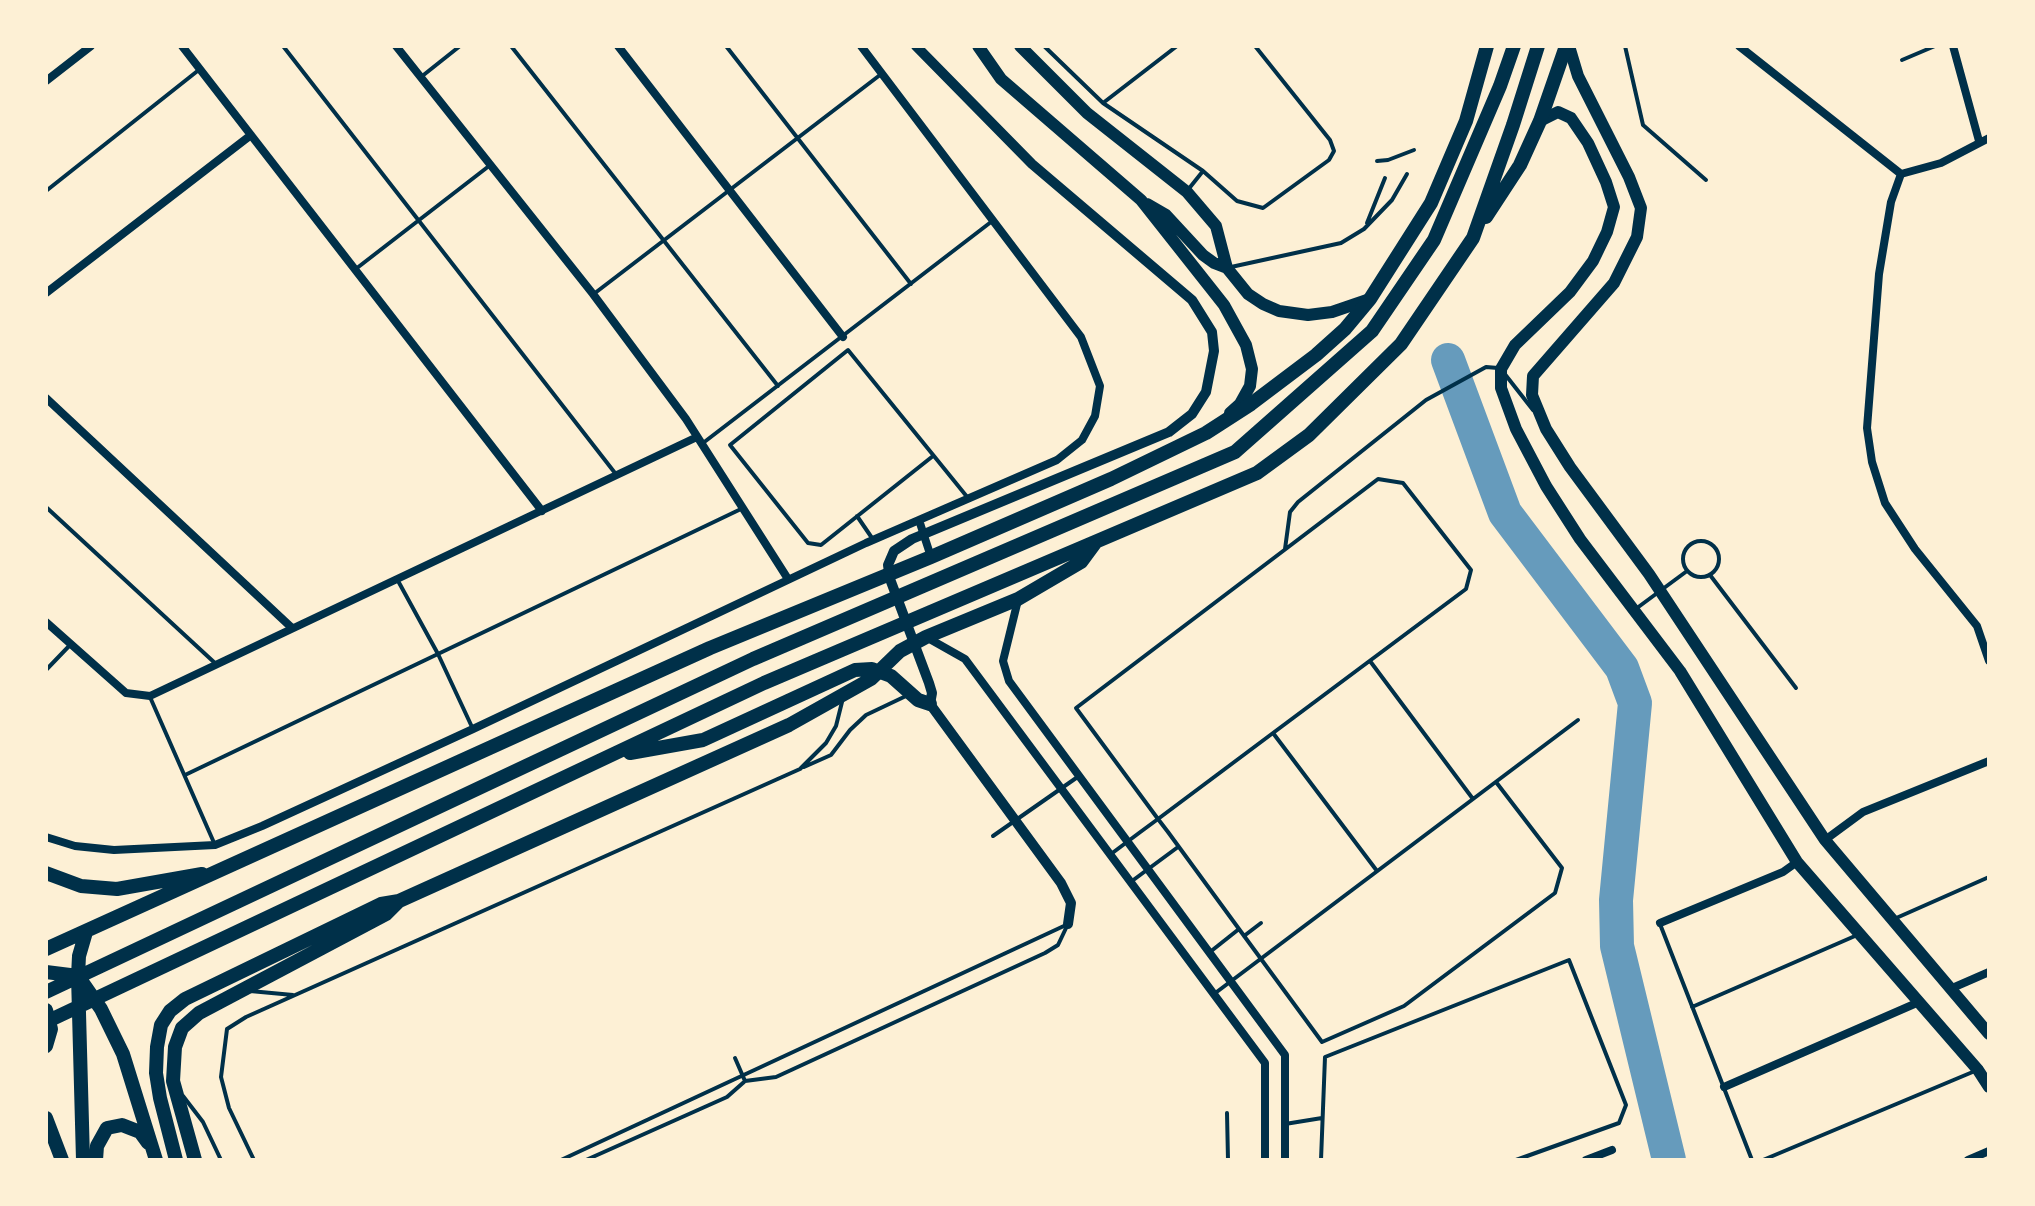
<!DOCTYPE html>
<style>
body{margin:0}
#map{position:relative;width:2035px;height:1206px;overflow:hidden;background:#fdf0d5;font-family:Helvetica,sans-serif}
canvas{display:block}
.frame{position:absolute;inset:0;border:48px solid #fdf0d5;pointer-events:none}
</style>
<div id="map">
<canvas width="2035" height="1206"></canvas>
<div class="frame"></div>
</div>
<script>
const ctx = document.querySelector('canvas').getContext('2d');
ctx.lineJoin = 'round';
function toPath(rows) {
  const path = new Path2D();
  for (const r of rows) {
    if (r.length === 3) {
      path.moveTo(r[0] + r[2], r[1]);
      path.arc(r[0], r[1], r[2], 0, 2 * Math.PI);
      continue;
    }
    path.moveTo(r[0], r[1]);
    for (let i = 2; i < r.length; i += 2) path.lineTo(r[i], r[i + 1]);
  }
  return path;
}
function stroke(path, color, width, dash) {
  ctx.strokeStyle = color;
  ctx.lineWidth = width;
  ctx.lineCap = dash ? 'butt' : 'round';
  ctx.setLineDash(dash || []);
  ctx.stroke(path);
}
const river = toPath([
 [1448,360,1505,513,1622,668,1635,703,1616,900,1617,946,1669,1160]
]);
const service = toPath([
 [283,46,615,473],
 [511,46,778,386],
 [726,46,911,284],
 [1044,46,1103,103,1203,171,1237,201,1263,208,1329,160,1334,151,1330,140,1255,46],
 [1625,46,1643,125,1706,180],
 [1902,60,1935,46],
 [421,77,460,46],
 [1103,103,1177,46],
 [1377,161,1388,160,1414,150],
 [46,191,200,69],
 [1187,191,1203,171],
 [1367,223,1385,178],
 [1231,267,1341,243,1364,229,1392,200,1407,174],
 [357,268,489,166],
 [595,293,880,75],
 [1504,373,1533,410],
 [703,443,991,222],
 [933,456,821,545,808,543,730,445,848,350,968,498],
 [46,507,216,664],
 [857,516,872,538],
 [1701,559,18],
 [1285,549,1290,512,1298,502,1426,400,1486,367,1498,368],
 [1710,575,1796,688],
 [397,579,438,654,472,727],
 [1637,608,1687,571],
 [1370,661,1473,799],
 [46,670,71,644],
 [150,697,215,845],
 [1273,733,1377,871],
 [804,767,831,755,850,730,866,715,906,696],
 [185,775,741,509],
 [993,836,1079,776],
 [1111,854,1139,833,1158,819,1273,733,1466,589,1471,570,1403,483,1378,479,1076,708,1158,819,1168,832,1239,929,1322,1042,1404,1006,1555,893,1562,868,1496,782],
 [1132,881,1178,847],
 [1894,919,1989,877],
 [1660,924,1752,1160],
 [1244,936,1261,923],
 [1210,952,1239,929],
 [250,991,293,995],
 [1214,994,1578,720],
 [1692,1007,1855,936],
 [735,1058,745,1081,776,1077,1045,953,1058,945,1067,926],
 [183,1096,203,1122,221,1160],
 [1227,1113,1228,1160],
 [1285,1124,1322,1118],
 [254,1160,229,1108,221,1077,227,1029,246,1017,800,769,826,743,836,726,842,702],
 [561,1160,1066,925],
 [586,1160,727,1097,744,1082],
 [1321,1160,1325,1057,1569,960,1626,1105,1619,1123,1516,1160],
 [1763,1160,1975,1071]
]);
const minor = toPath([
 [182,46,542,511],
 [396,46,593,294,686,419,788,579],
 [618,46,843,337],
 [1739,46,1901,174],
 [1953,46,1979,141],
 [46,81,91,46],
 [1901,174,1891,202,1879,274,1867,428,1872,462,1885,503,1915,549,1977,626,1989,661],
 [1901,174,1941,163,1989,138],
 [46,293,251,135],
 [46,398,292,628],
 [919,520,931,557],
 [1018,600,1003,661,1009,681,1285,1055,1285,1160],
 [46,622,126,693,150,696,697,437],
 [926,637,965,659,1265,1063,1265,1160],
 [46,837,75,846,114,850,215,845,262,826,473,729,866,543,1057,460,1082,440,1095,416,1100,386,1081,337,861,46],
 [1825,840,1863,812,1989,761],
 [1660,923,1783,872,1797,862],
 [1950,989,1989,972],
 [1724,1087,1919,1002],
 [1586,1160,1612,1150],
 [1968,1160,1989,1151]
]);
const tertiary = toPath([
 [916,46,1032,164,1192,300,1212,332,1214,351,1206,392,1192,414,1169,432,912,539,894,551,888,565,890,579,929,683,932,693,930,704,1061,883,1071,903,1068,924]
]);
const secondary = toPath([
 [978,46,1001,79,1141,200,1224,305,1246,345,1252,369,1250,386,1240,404,1230,413],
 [1020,46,1087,113,1187,192,1216,226,1227,268,1248,294,1263,304,1279,311,1308,315,1332,312,1370,299],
 [1569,46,1578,76,1629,177,1641,208,1637,237,1614,283,1533,376,1532,395,1546,429,1570,467,1649,574,1825,840,1989,1034],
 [1540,121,1558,112,1571,118,1588,143,1606,182,1614,207,1607,232,1593,261,1570,292,1515,345,1501,369,1501,388,1516,429,1546,486,1580,539,1680,671,1797,862,1978,1070,1989,1087],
 [1147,204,1166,215,1203,255,1214,263,1227,268]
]);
const motorway = toPath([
 [1486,217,1520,165,1540,121,1566,46],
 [630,753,703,740,855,670,872,669,891,676,918,700,930,704],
 [46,873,81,886,117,889,202,874],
 [46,949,710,648,931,557,1111,479,1206,433,1251,404,1316,355,1345,329,1370,299,1431,203,1466,121,1487,46],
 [46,972,78,976,101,1009,123,1054,156,1160],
 [46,992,753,659,1235,452,1372,331,1434,240,1500,86,1514,46],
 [46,1010,51,1029,46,1046],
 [46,1022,764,683,1257,473,1309,435,1401,344,1473,238,1513,125,1538,46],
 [46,1118,62,1160],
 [83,1160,78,976,79,956,86,932],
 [96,1160,97,1146,107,1128,122,1125,140,1132,148,1143],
 [176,1160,160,1098,156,1073,157,1047,161,1025,170,1011,185,999,381,904,399,901,789,725,871,679,900,651,926,637,1018,599,1081,562,1095,543],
 [195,1160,173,1081,175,1047,182,1028,199,1013,386,914,399,901]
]);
stroke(river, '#669bbc', 34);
stroke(service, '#003049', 4);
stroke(minor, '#003049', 8);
stroke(tertiary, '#003049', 10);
stroke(secondary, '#003049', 12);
stroke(motorway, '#003049', 14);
</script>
